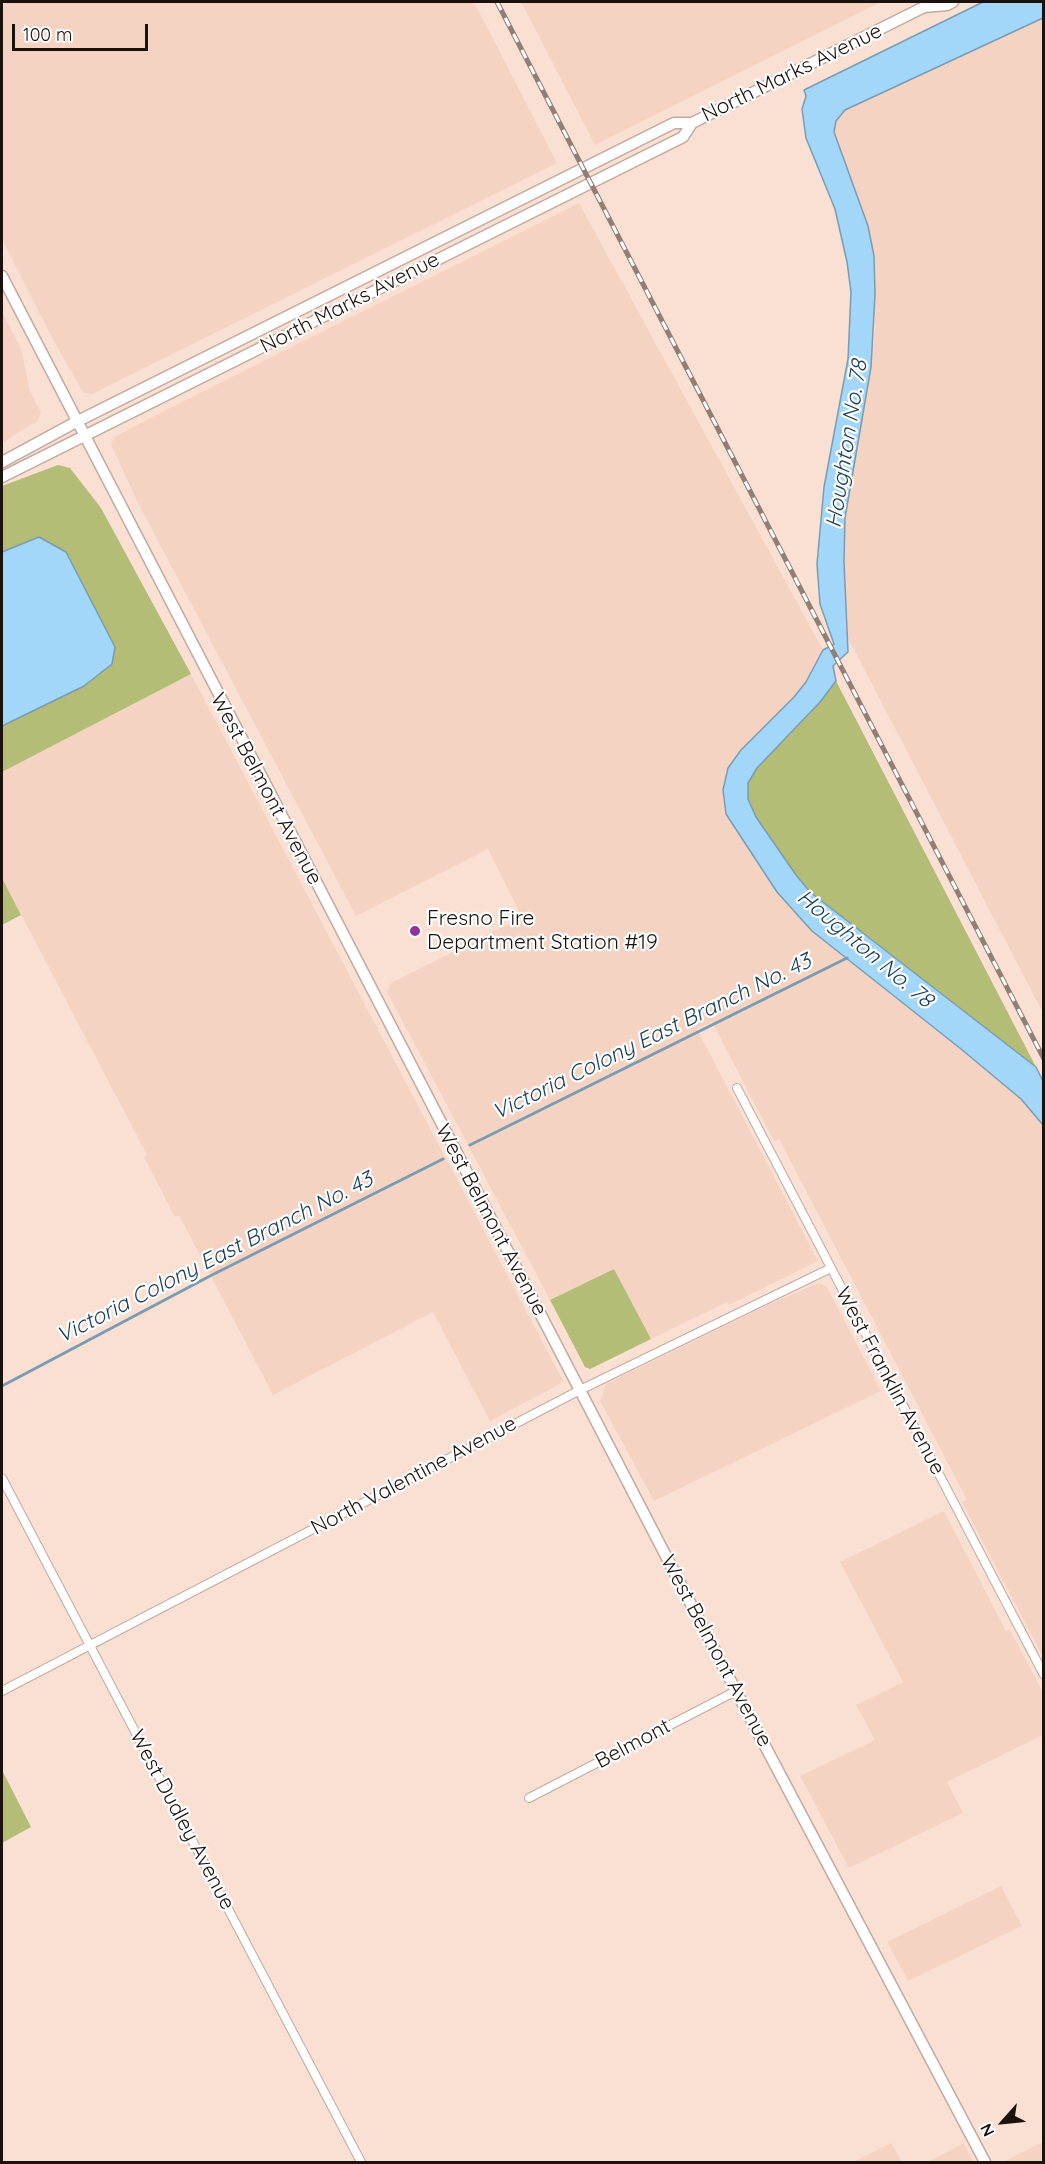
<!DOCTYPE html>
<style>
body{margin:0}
#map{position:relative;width:1045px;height:2164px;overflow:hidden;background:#fae0d3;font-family:Quicksand,sans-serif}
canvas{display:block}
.frame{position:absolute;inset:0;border:3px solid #1b120e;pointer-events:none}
.north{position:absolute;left:973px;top:2092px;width:60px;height:60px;-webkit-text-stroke:4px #fff;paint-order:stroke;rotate:243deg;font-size:16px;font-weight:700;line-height:24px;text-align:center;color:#1b120e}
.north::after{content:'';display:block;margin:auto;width:21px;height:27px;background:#1b120e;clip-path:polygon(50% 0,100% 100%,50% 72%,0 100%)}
.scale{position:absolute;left:12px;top:24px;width:136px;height:27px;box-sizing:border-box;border:3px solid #1b120e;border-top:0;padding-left:8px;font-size:18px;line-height:21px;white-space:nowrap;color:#1b120e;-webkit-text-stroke:4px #fff;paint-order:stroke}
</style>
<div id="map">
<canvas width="1045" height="2164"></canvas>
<div class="frame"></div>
<div class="north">N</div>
<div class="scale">100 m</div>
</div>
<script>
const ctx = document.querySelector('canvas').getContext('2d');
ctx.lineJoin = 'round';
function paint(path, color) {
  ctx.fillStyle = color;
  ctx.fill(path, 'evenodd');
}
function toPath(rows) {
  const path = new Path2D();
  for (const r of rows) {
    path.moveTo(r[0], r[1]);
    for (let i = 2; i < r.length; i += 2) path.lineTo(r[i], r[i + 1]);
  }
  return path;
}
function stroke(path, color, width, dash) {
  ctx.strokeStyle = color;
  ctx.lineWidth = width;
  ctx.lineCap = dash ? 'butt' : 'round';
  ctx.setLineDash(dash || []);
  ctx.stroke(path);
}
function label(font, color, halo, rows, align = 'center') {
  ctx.font = font + ' Quicksand,sans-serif';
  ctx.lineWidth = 4.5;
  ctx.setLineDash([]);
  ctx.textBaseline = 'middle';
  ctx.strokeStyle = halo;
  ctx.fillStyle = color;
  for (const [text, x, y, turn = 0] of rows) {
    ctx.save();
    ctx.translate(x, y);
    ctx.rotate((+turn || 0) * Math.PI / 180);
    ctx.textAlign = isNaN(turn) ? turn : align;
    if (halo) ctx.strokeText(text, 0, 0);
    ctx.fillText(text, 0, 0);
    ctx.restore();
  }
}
const built = toPath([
 [2,2,474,2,557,163,92,394,83,392,52,338,2,239],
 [521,2,881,2,595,145],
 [1043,18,1043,1013,847,636,844,562,845,518,871,367,875,328,834,132,836,121,845,110],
 [579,203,823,650,806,682,794,697,741,750,728,768,812,931,961,1049,1021,1099,1043,1125,1043,1657,962,1502,967,1500,779,1139,774,1141,712,1022,697,1029,818,1261,729,1305,727,1302,651,1339,614,1269,550,1300,387,992,391,983,522,917,488,849,356,916,139,505,111,445,114,437,150,418],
 [2,311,21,349,30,391,41,413,38,421,17,433,2,444],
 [191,674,562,1379,560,1384,490,1421,433,1312,273,1395,179,1215,175,1217,144,1157,147,1155,2,878,2,772],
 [818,1283,827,1287,881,1391,654,1501,600,1401,606,1384,770,1304],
 [944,1511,1006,1631,1010,1630,1043,1693,1043,1735,947,1782,963,1813,849,1868,800,1776,875,1740,856,1705,903,1682,840,1562],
 [1001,1886,1022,1926,908,1981,887,1942],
 [1043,2142,1043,2162,1003,2162],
 [891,2143,902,2162,853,2162],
 [964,2143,973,2162,927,2162]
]);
const green = toPath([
 [58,465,70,468,101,508,191,674,2,772,2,486],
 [836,681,1036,1067,810,892,796,875,756,817,748,799,748,783,757,768,820,702],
 [2,878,21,915,2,925],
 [614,1269,651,1339,590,1369,585,1367,550,1300],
 [2,1770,31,1827,2,1843]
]);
const water = toPath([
 [983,2,1043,2,1043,18,845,110,836,121,834,132,868,226,874,256,875,294,871,367,845,518,844,562,848,652,833,666,836,681,820,702,757,768,748,783,748,799,756,817,796,875,810,892,1036,1067,1043,1081,1043,1125,1021,1099,961,1049,812,931,777,892,726,814,723,790,728,768,741,750,794,697,806,682,823,650,834,644,820,604,817,564,824,487,848,359,851,292,847,262,835,209,806,138,802,109,806,96,804,90,983,2],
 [39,537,66,552,115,647,112,664,84,686,2,726,2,552,39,537]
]);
const stream = toPath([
 [470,1145,847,958],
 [2,1386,210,1276,443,1159]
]);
const street = toPath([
 [737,1088,1044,1675],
 [2,1478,361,2162],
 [2,1691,580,1390,831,1268],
 [529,1798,736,1691]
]);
const secondary = toPath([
 [2,276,736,1691,985,2162],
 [2,462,76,422,674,123,692,123,924,7,947,5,953,2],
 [2,477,683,137,692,123]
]);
const rail = toPath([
 [497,2,1044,1059]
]);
const markers = [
 [415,931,6,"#92339c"]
];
const streetNames = [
 ["North Marks Avenue",792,73,-26],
 ["North Marks Avenue",350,303,-27],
 ["West Belmont Avenue",266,789,62],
 ["West Belmont Avenue",491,1220,62],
 ["West Franklin Avenue",890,1381,62],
 ["North Valentine Avenue",414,1476,-28],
 ["West Belmont Avenue",716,1651,62],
 ["Belmont",633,1744,-28],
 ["West Dudley Avenue",182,1820,62]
];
const poiNames = [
 ["Fresno Fire",427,919],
 ["Department Station #19",427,943]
];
const waterNames = [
 ["Houghton No. 78",847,444,-81],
 ["Houghton No. 78",865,949,40],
 ["Victoria Colony East Branch No. 43",652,1037,-26],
 ["Victoria Colony East Branch No. 43",215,1258,-27]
];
paint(built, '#f5d3c3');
paint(green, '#b3bd75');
paint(water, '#a2d7fa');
stroke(water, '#7a9cb3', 1.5);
stroke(stream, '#7a9cb3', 3);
stroke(street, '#c3aa9e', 10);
stroke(secondary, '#c3aa9e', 13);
stroke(street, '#fff', 8);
stroke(secondary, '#fff', 10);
stroke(rail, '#917f76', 5);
stroke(rail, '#fff', 3, [9]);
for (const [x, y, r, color] of markers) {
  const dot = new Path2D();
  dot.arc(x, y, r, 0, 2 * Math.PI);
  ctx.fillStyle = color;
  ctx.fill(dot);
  stroke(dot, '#fff', 2);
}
label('21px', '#1b120e', '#fff', streetNames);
label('21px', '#1b120e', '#fff', poiNames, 'left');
label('italic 22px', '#1a425a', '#fff', waterNames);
</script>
